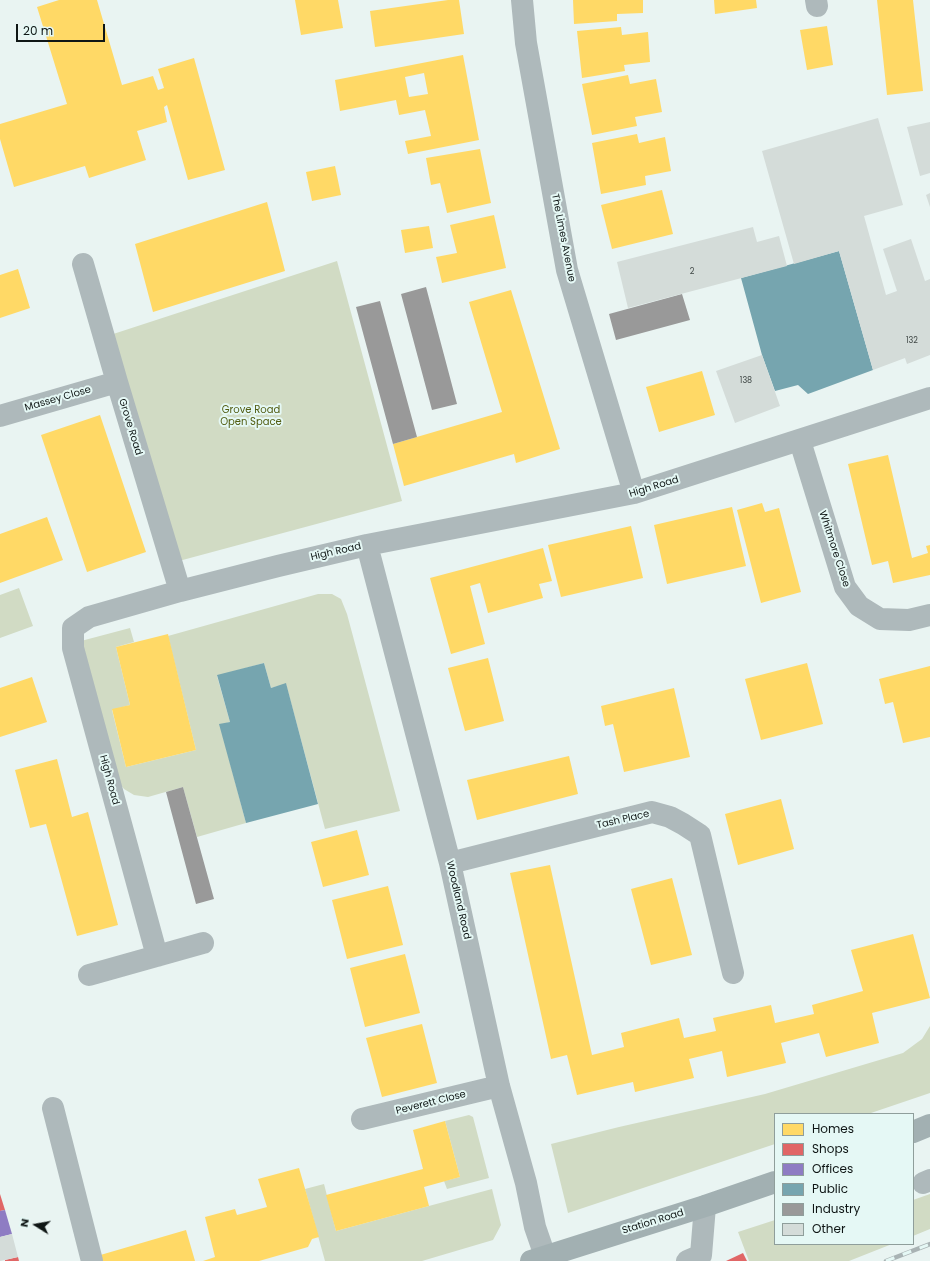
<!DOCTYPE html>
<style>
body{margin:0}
#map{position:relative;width:930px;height:1261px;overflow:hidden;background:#e9f4f2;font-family:Poppins,sans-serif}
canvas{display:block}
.legend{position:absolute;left:774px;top:1113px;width:140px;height:132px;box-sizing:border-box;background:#e5f8f5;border:1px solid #8f9e9b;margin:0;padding:5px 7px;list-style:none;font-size:12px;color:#0f1615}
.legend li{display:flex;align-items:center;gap:8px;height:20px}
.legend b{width:20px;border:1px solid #8f9e9b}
.north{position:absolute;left:16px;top:1205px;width:40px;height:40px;-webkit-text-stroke:3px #e5f8f5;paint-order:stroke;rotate:281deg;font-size:11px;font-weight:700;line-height:16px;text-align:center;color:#0f1615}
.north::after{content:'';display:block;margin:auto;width:14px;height:18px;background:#0f1615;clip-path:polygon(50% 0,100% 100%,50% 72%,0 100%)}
.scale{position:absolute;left:16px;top:24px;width:89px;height:18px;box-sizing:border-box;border:2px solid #0f1615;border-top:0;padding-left:5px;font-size:12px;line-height:14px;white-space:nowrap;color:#0f1615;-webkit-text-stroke:3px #e5f8f5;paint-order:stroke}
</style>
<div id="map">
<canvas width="930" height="1261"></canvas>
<ul class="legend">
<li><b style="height:11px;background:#ffd966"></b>Homes</li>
<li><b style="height:11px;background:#e06666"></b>Shops</li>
<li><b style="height:11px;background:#8e7cc3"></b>Offices</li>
<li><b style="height:11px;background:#76a5af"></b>Public</li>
<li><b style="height:11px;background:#999"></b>Industry</li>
<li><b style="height:11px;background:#d4dcd9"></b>Other</li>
</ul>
<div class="north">N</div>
<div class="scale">20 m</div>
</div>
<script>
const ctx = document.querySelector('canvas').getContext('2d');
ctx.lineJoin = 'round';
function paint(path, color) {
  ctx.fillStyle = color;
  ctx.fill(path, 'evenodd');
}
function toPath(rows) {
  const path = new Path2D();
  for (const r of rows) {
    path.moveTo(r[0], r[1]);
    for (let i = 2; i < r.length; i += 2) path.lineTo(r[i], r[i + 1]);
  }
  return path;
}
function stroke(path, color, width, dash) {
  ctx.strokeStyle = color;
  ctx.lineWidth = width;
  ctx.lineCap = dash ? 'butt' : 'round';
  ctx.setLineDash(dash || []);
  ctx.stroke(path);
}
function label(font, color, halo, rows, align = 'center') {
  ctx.font = font + ' Poppins,sans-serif';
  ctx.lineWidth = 4;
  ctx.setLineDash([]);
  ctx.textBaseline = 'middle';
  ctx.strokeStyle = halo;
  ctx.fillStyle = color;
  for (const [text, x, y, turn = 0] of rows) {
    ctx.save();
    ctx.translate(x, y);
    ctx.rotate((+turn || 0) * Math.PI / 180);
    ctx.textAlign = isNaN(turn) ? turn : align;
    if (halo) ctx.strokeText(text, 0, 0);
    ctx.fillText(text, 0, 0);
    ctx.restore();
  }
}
const green = toPath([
 [337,261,402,501,164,565,101,338],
 [19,588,33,626,0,638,0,595],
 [318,594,332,594,341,599,347,614,400,811,325,829,286,684,271,688,264,663,217,676,230,722,220,725,246,823,197,837,183,787,148,797,134,795,124,789,114,776,81,641,130,628,134,642,116,647,130,705,112,710,126,767,196,750,168,636],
 [930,1026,930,1093,868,1114,775,1114,775,1144,568,1213,551,1144,619,1127,765,1094,903,1053,922,1039],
 [469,1115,473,1117,489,1178,447,1189,444,1181,460,1177,445,1121],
 [324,1184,336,1231,492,1189,501,1225,493,1240,422,1261,325,1261,305,1189],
 [930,1194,930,1229,913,1236,913,1200],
 [775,1220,775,1244,892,1244,849,1261,749,1261,738,1232]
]);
const homes = toPath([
 [59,0,97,0,122,85,153,76,158,90,164,88,158,69,194,58,225,170,188,180,167,105,164,107,167,122,137,131,146,160,89,178,85,166,14,187,0,139,0,124,67,104,37,7],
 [295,0,338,0,343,28,301,35],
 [448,0,459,0,464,34,375,47,370,11],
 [573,0,643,0,643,13,617,14,617,21,574,24],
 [714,0,756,0,757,8,715,14],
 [877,0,913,0,923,91,887,95],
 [827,26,833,65,807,70,800,30],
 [621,27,622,35,648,32,650,62,624,65,625,71,582,78,577,31],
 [463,55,479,140,408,154,405,141,431,136,425,110,399,115,396,100,340,111,335,80],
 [424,73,428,94,409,97,405,77],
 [628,75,630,84,656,79,662,112,635,117,637,126,592,135,582,84],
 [637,134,639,143,665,137,671,171,645,176,646,185,601,194,592,143],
 [480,149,491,203,447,213,440,183,431,185,426,158],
 [335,166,341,195,312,201,306,172],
 [662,190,673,234,612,249,601,205],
 [267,202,285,271,153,312,135,244],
 [494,215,506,268,442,283,436,257,457,253,450,225],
 [429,226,433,248,405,253,401,230],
 [18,269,30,308,0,318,0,275],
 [511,290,560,449,516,463,514,454,404,486,393,444,502,412,469,302],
 [702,371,715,415,659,432,646,387],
 [100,415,146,552,87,572,41,435],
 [888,455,912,558,928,553,926,546,930,545,930,575,893,583,888,561,872,565,848,464],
 [762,503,765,512,779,508,801,592,761,603,737,510],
 [732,507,746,566,667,584,654,525],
 [47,517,63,560,0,583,0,534],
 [631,526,643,578,561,597,548,545],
 [543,548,552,581,539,584,543,598,488,613,480,583,470,586,485,644,451,654,430,578],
 [168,634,196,750,126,767,112,709,130,705,116,647],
 [488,658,504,721,465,731,448,668],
 [807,663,823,724,761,740,745,679],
 [930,666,930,737,903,743,893,702,885,704,879,679],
 [32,677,47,722,0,737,0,688],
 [674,688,690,757,624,772,613,724,605,726,601,706],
 [569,756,578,794,477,820,467,780],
 [57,759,72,817,88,812,118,925,77,936,46,824,30,828,15,770],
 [781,799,794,849,738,865,725,814],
 [357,830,369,875,323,887,311,842],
 [550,865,592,1055,624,1047,621,1033,679,1018,684,1038,716,1031,713,1018,771,1005,775,1023,814,1014,812,1005,863,991,851,950,913,934,930,998,872,1013,879,1043,826,1057,819,1033,781,1043,786,1063,727,1077,722,1051,689,1059,694,1078,635,1092,633,1082,577,1095,567,1055,551,1059,510,873],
 [672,878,692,955,651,965,631,889],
 [388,886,403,945,347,959,332,900],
 [405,954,420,1013,365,1027,350,968],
 [422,1024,437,1083,382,1097,366,1038],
 [445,1121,460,1177,424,1187,429,1206,336,1231,326,1195,423,1169,413,1130],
 [299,1168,319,1237,312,1239,308,1247,259,1261,203,1261,215,1257,205,1217,235,1209,237,1215,267,1207,258,1179],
 [186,1230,195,1261,98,1261,97,1256]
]);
const shops = toPath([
 [0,1194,5,1210,0,1211],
 [743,1253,747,1261,726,1261],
 [18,1257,19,1261,5,1261,5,1260]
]);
const offices = toPath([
 [5,1210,12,1234,0,1237,0,1211]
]);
const public = toPath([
 [839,251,873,370,808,394,798,385,775,391,762,355,741,278],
 [264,663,271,688,286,683,318,804,246,823,219,724,230,722,217,675]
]);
const industry = toPath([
 [426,287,457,404,432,410,401,294],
 [682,294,690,320,616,340,609,314],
 [380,301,417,437,393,444,356,307],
 [183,787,214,899,196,904,166,792]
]);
const building = toPath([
 [878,118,903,205,864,216,886,295,897,291,883,249,911,239,925,281,930,279,930,355,907,364,905,358,873,370,839,251,794,264,762,151],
 [930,122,930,173,920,176,907,127],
 [930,193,930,207,926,195],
 [753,227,757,242,779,236,787,266,628,308,617,262],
 [762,355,780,406,735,423,716,371],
 [12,1234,18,1257,0,1261,0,1237]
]);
const minor = toPath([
 [522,0,526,43,567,270,634,493],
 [816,0,817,6],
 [83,264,117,382,180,591],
 [0,416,117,382],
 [800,441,845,587,859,606,880,619,909,620,930,615],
 [367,545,450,863,499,1086,526,1183,535,1227,545,1256],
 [450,863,652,812,670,817,683,824,700,835,733,973],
 [157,956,73,648,73,628,89,617,180,591,278,566,367,545,634,493,930,398],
 [89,975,203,943],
 [53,1108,92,1261],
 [362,1119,499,1086],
 [923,1183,930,1180],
 [687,1261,701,1255,705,1206]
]);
const major = toPath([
 [913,1132,930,1125],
 [531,1261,705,1206,775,1182]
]);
const rail = toPath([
 [886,1261,930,1244]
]);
const numberNames = [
 ["2",692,272],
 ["132",912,341],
 ["138",746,381]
];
const streetNames = [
 ["The Limes Avenue",563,238,79],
 ["Massey Close",58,399,-16],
 ["Grove Road",130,427,73],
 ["High Road",654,487,-17],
 ["Whitmore Close",834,549,72],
 ["High Road",336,552,-13],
 ["High Road",109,780,75],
 ["Tash Place",623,820,-13],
 ["Woodland Road",458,900,77],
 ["Peverett Close",431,1103,-14],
 ["Station Road",653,1222,-17]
];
const parkNames = [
 ["Grove Road",251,410],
 ["Open Space",251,422]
];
paint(green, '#d1dbc4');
paint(homes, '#ffd966');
paint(shops, '#e06666');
paint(offices, '#8e7cc3');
paint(public, '#76a5af');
paint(industry, '#999');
paint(building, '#d4dcd9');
stroke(minor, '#aeb9bb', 22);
stroke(major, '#a2b0b2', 22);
stroke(rail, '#a9b3b4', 4.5);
stroke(rail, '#e5f8f5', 3, [9]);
label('8px', '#404846', null, numberNames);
label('10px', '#0f1615', '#e5f8f5', streetNames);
label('10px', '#515c11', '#e5f8f5', parkNames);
</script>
